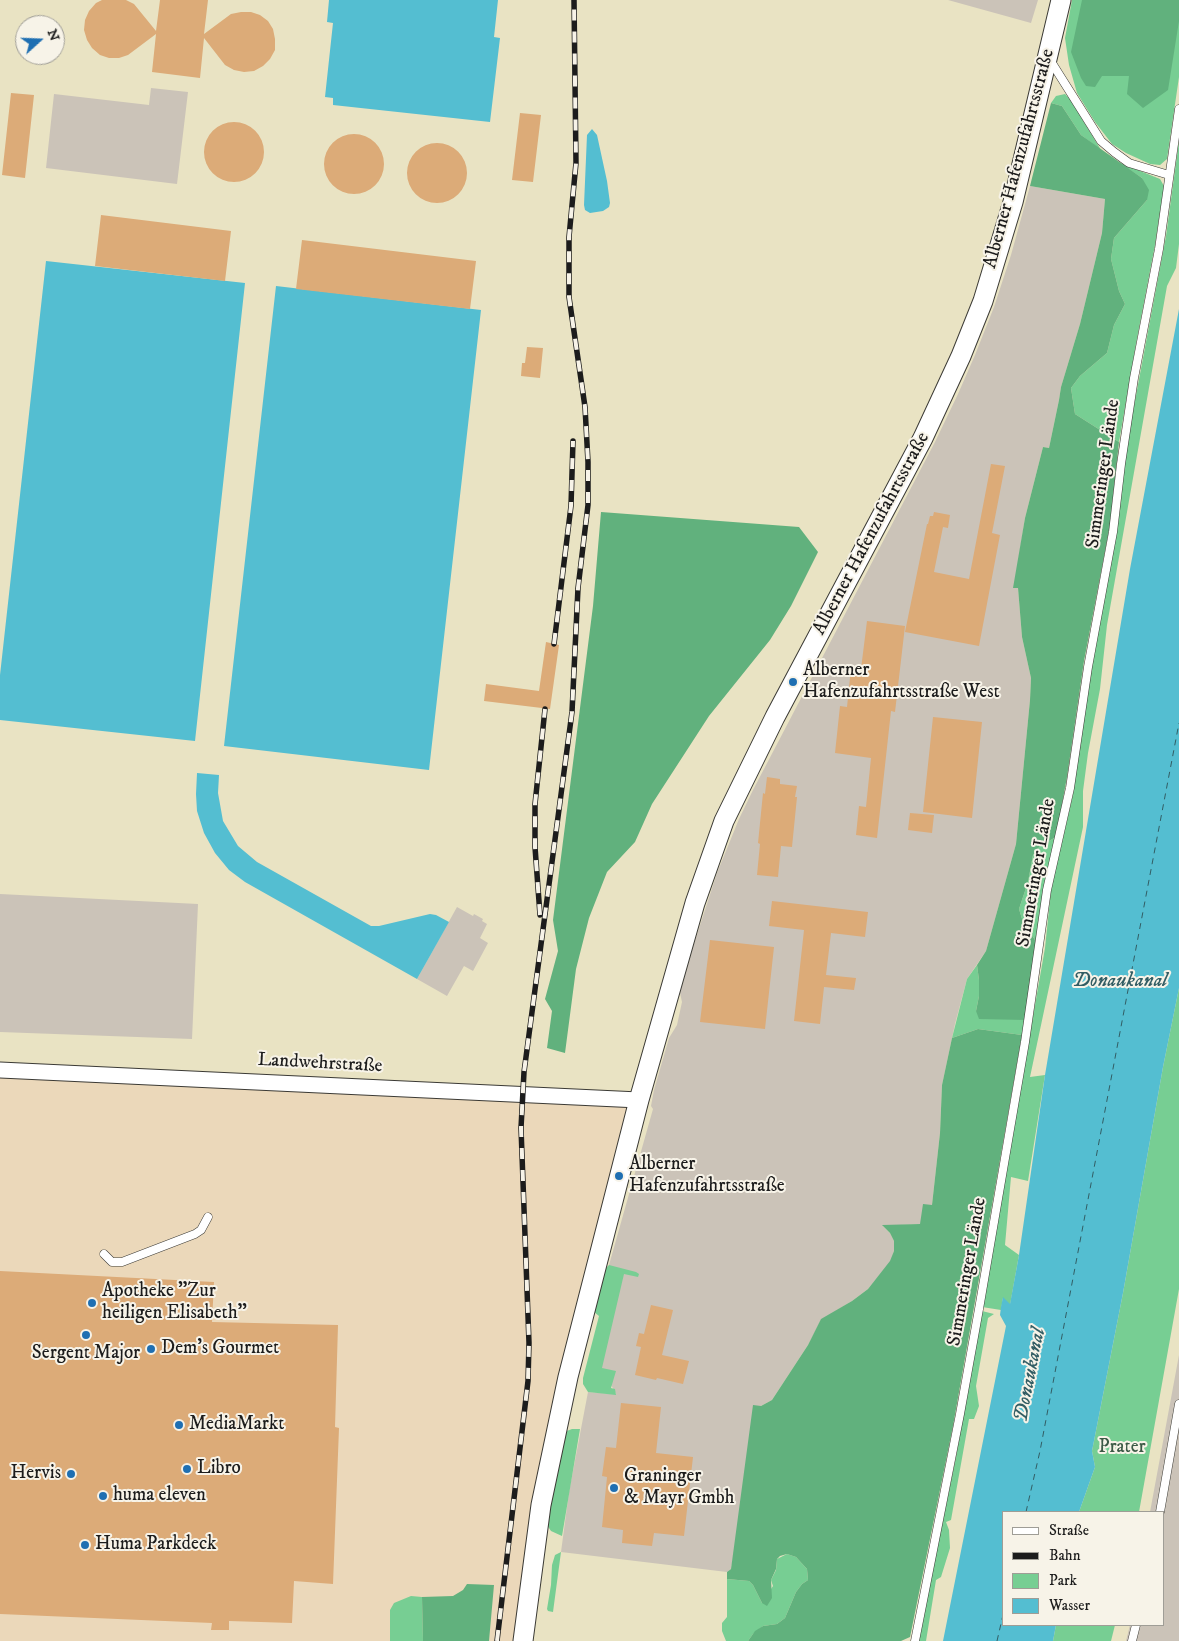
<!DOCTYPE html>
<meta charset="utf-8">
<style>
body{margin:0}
#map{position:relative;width:1179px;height:1641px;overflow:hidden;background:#e9e3c3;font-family:"IM FELL DW Pica",serif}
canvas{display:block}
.legend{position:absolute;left:1002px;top:1511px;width:162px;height:115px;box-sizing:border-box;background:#f7f3e8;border:1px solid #9f9d96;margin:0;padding:6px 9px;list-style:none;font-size:15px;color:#1c1c1c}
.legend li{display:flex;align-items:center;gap:10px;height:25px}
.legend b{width:25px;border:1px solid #9f9d96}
.north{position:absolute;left:15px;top:15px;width:50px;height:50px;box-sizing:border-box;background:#f7f3e8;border:1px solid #9f9d96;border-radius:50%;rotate:70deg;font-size:14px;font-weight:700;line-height:20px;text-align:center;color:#1c1c1c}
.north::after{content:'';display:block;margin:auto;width:18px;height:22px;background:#1f6fb2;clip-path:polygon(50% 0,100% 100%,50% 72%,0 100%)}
</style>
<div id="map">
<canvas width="1179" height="1641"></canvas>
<ul class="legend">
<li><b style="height:6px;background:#fff"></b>Straße</li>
<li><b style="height:6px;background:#1c1c1c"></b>Bahn</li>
<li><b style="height:14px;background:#77ce93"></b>Park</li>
<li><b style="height:14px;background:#54bed1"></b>Wasser</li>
</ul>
<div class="north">N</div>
</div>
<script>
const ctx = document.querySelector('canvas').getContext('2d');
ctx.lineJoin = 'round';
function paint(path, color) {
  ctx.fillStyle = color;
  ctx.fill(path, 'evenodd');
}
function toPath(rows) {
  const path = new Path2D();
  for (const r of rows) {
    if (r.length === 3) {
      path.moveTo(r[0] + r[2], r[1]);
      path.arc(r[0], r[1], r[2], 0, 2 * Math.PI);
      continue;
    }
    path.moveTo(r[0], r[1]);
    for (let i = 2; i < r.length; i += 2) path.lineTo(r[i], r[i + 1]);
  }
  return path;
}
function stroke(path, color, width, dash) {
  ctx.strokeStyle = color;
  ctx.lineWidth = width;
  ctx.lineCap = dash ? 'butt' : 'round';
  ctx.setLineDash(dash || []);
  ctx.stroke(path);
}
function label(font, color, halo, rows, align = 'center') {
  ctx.font = font + ' "IM FELL DW Pica",serif';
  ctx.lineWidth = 4;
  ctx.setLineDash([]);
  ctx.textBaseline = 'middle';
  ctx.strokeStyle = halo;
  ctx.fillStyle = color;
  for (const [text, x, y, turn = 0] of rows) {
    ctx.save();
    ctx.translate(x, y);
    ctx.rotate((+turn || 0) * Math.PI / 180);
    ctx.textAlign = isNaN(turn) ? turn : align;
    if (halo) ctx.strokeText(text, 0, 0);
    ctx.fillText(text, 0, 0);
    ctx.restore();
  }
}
const built = toPath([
 [0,1070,639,1100,598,1254,523,1641,0,1641]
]);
const industrial = toPath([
 [948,0,1038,0,1031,23],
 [151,88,188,92,177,184,46,168,54,94,149,105],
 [1030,186,1105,199,1102,233,1080,324,1061,387,1059,400,1049,448,1043,447,1025,518,1014,588,1018,588,1022,637,1031,678,1030,700,1016,844,986,951,967,979,955,1024,942,1085,940,1133,932,1205,920,1224,883,1226,890,1233,894,1241,894,1251,891,1261,868,1289,852,1301,821,1320,808,1345,772,1400,761,1406,731,1569,727,1572,561,1552,569,1492,588,1392,616,1394,602,1368,599,1315,609,1265,653,1109,651,1106,654,1090,669,1038,677,1025,682,1002,680,993,692,950,717,873,739,819,753,790,935,442,958,394,975,355,994,307,1011,255],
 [0,894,198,904,192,1039,0,1032],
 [457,907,473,916,474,914,483,919,482,921,487,924,480,938,488,943,473,971,464,966,447,996,417,979],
 [1179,1355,1179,1641,1126,1641,1130,1625,1163,1625,1163,1512,1150,1512]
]);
const green = toPath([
 [1072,0,1179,0,1179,77,1167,159,1160,165,1150,164,1126,153,1112,144,1095,122,1077,93,1069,65,1065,38],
 [1065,94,1070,99,1101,150,1081,135,1062,106,1051,103,1056,96],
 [1179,141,1179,244,1176,268,1167,286,1107,625,1100,689,1088,753,1083,791,1083,827,1030,1077,1045,1075,1028,1181,1011,1177,1005,1245,1019,1255,1010,1305,1003,1298,1001,1310,982,1307,1045,948,1051,890,1073,794,1087,693,1102,611,1130,427,1166,236],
 [1118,162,1160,179,1164,186,1155,245,1136,344,1119,442,1075,414,1071,388,1080,376,1107,353,1114,325,1125,304,1119,291,1111,259,1114,238,1147,200,1142,178],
 [1056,837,1045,881,1037,943,1023,922,1019,909,1028,882,1033,855,1040,846],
 [977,965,979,980,979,996,976,1011,1025,1020,1022,1035,978,1029,952,1038,967,979],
 [1179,988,1179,1289,1139,1512,1079,1512,1095,1467,1092,1451,1123,1293,1163,1067],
 [609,1265,636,1272,639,1274,638,1277,624,1274,602,1368,616,1371,611,1388,615,1389,616,1395,588,1392,583,1384,583,1378,599,1316,594,1312,605,1269],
 [982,1311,994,1314,988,1318,976,1386,979,1406,974,1419,969,1419,951,1520,946,1522,949,1530,950,1548,941,1577,936,1580,926,1641,918,1641,956,1457],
 [572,1429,580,1429,562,1536,551,1531,547,1525,564,1432],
 [561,1552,553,1612,548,1611,547,1609,551,1585,552,1565,555,1555],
 [787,1554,796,1557,807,1569,808,1580,802,1584,796,1592,785,1618,777,1624,763,1626,753,1634,748,1641,726,1641,722,1631,722,1623,727,1617,727,1579,749,1581,753,1585,762,1603,773,1586,771,1580,776,1570,777,1559],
 [411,1596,422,1597,423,1641,390,1641,390,1610,394,1603],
 [1056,1625,1115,1625,1111,1641,1053,1641]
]);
const forest = toPath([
 [1082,0,1179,0,1179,21,1168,90,1143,108,1127,94,1129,76,1102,76,1095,87,1086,86,1081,78,1071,52],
 [1051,103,1062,106,1081,135,1142,178,1149,190,1147,200,1114,238,1111,259,1119,291,1125,304,1114,325,1107,353,1080,376,1071,388,1075,414,1119,442,1110,525,1084,661,1067,777,1056,837,1040,846,1033,855,1028,882,1019,909,1023,922,1037,943,1025,1020,979,1019,976,1011,979,996,979,980,977,965,986,951,1016,844,1030,700,1031,678,1022,637,1018,588,1013,588,1025,518,1043,447,1049,448,1059,400,1061,387,1080,324,1102,233,1105,199,1030,186],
 [601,512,799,527,818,552,791,606,770,640,709,716,652,804,635,842,607,872,589,918,576,969,565,1053,547,1048,552,1011,545,999,558,951,553,920,593,606],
 [978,1029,1022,1035,953,1426,910,1637,901,1641,748,1641,755,1631,763,1626,777,1624,785,1618,796,1592,802,1584,808,1580,807,1569,796,1557,787,1554,780,1556,777,1559,776,1569,771,1580,772,1598,767,1606,762,1603,753,1585,749,1581,727,1579,727,1572,731,1569,753,1405,761,1406,772,1400,808,1345,821,1319,852,1301,868,1289,890,1261,894,1251,894,1241,890,1233,882,1225,920,1224,923,1204,932,1205,940,1133,942,1085,952,1038],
 [467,1584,494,1585,489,1641,423,1641,422,1597,453,1596,463,1590]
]);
const water = toPath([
 [329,0,498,0,494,37,500,38,490,122,333,105,333,98,325,97,333,23,327,22],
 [592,129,597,135,607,181,610,203,609,207,603,211,590,213,585,210,584,205,587,135],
 [46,261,245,283,195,741,0,720,0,675],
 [276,286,481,310,429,770,224,746],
 [1179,309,1179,988,1163,1067,1123,1293,1092,1451,1095,1467,1079,1512,1003,1512,1003,1625,1056,1625,1053,1641,943,1641,1006,1326,1000,1315,1001,1307,1003,1297,1010,1304,1019,1255,1045,1075,1130,569],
 [197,773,219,775,218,793,223,821,238,846,257,862,371,926,379,926,430,914,436,915,449,922,417,979,245,882,229,870,215,853,204,833,197,811,196,794]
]);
const ferry = toPath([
 [1026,1512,1040,1451,1179,723],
 [997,1641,1003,1615]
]);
const building = toPath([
 [102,0,126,0,134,4,156,31,160,0,208,0,204,34,231,14,241,12,251,12,260,15,268,21,273,29,275,39,275,50,270,59,263,66,254,71,244,72,234,70,225,65,204,38,200,78,152,72,156,34,128,55,119,58,109,58,100,55,92,48,87,40,84,30,85,20,89,11,96,3],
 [11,93,34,95,25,178,2,175],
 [520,113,541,115,533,182,512,180],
 [234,152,30],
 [354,164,30],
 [437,173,30],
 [101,215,231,231,225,281,95,266],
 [302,240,476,261,470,309,296,289],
 [527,347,543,348,540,378,521,376,522,363,525,363],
 [991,464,1005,466,992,533,1000,535,979,646,905,632,927,524,928,524,930,516,933,516,934,512,950,515,948,528,943,527,934,572,969,579],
 [867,621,905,626,895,712,891,711,877,838,856,835,859,806,866,807,871,758,835,753,840,706,847,707,851,668,861,669],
 [546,642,559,645,550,709,484,701,486,684,539,691],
 [933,717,982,722,972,818,923,812],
 [767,777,780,779,780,784,797,786,795,797,797,797,792,847,781,846,778,877,757,875,760,844,758,843,763,793,765,794],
 [910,813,934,815,932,833,908,830],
 [772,901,868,912,865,937,831,933,826,975,856,978,854,990,824,987,820,1024,794,1021,804,930,769,926],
 [710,940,774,947,765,1029,700,1022],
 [0,1271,214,1282,212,1322,338,1325,335,1427,339,1428,333,1584,294,1581,292,1623,229,1621,229,1630,211,1630,212,1623,0,1614],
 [651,1305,673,1310,662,1355,689,1361,683,1384,657,1378,656,1380,635,1375,641,1347,636,1346,639,1333,644,1334],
 [621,1403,661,1407,656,1453,693,1457,684,1536,654,1533,652,1546,622,1543,623,1530,602,1527,607,1477,602,1476,606,1447,616,1448]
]);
const service = toPath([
 [1050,60,1101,141,1114,152,1129,163,1169,175],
 [104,1254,112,1262,122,1262,195,1234,201,1230,208,1217],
 [1160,1512,1179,1404],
 [915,1641,960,1414,979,1309,1025,1042,1047,890,1070,788,1088,667,1113,532,1121,464,1134,378,1159,249,1179,109],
 [1132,1641,1136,1625]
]);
const minor = toPath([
 [0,1070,639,1100]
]);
const tertiary = toPath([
 [523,1641,541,1505,568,1377,639,1100,695,903,724,821,775,717,923,438,961,356,983,301,1013,202,1061,0]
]);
const rail = toPath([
 [554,644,571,506,573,441],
 [540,915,535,847,535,804,545,709],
 [497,1641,528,1381,529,1343,521,1128,524,1072,572,712,578,588,588,505,588,462,585,407,569,297,569,237,576,163,574,0]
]);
const markers = [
 [793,682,5,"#1f6fb2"],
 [619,1176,5,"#1f6fb2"],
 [92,1303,5,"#1f6fb2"],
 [86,1335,5,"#1f6fb2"],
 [151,1349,5,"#1f6fb2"],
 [179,1425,5,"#1f6fb2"],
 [187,1469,5,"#1f6fb2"],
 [71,1474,5,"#1f6fb2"],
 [614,1488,5,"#1f6fb2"],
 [103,1496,5,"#1f6fb2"],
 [85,1545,5,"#1f6fb2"]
];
const streetNames = [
 ["Alberner Hafenzufahrtsstraße",1020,159,-75],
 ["Simmeringer Lände",1104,474,-82],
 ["Alberner Hafenzufahrtsstraße",872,534,-62],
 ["Simmeringer Lände",1037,873,-80],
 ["Landwehrstraße",320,1064,3],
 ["Simmeringer Lände",968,1272,-80]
];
const poiNames = [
 ["Alberner",803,671],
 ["Hafenzufahrtsstraße West",803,693],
 ["Alberner",629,1165],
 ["Hafenzufahrtsstraße",629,1187],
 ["Apotheke \"Zur",102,1292],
 ["heiligen Elisabeth\"",102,1314],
 ["Dem's Gourmet",161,1349],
 ["Sergent Major",86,1354,"center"],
 ["MediaMarkt",189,1425],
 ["Libro",197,1469],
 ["Hervis",61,1474,"right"],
 ["Graninger",624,1477],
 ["& Mayr Gmbh",624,1499],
 ["huma eleven",113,1496],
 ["Huma Parkdeck",95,1545]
];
const parkNames = [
 ["Prater",1122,1448]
];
const waterNames = [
 ["Donaukanal",1120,982],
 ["Donaukanal",1031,1375,-79]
];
paint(built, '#ebd8ba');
paint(industrial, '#cbc3b8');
paint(green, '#77ce93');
paint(forest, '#61b17d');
paint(water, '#54bed1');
stroke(ferry, '#325d64', 1, [6, 5]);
paint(building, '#dcab78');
stroke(service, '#3b3a35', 9);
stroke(minor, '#3b3a35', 17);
stroke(tertiary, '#3b3a35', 21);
stroke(service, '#fff', 8);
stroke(minor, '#fff', 15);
stroke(tertiary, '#fff', 19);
stroke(rail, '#1c1c1c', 5.5);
stroke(rail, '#f7f3e8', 4, [11]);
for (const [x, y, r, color] of markers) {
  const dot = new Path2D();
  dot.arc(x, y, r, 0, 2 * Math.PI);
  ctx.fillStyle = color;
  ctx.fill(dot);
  stroke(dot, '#f7f3e8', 2);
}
label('19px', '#1c1c1c', '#f7f3e8', streetNames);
label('19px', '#1c1c1c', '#f7f3e8', poiNames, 'left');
label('19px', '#3c5a46', '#f7f3e8', parkNames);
label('italic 20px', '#325d64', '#f7f3e8', waterNames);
</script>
